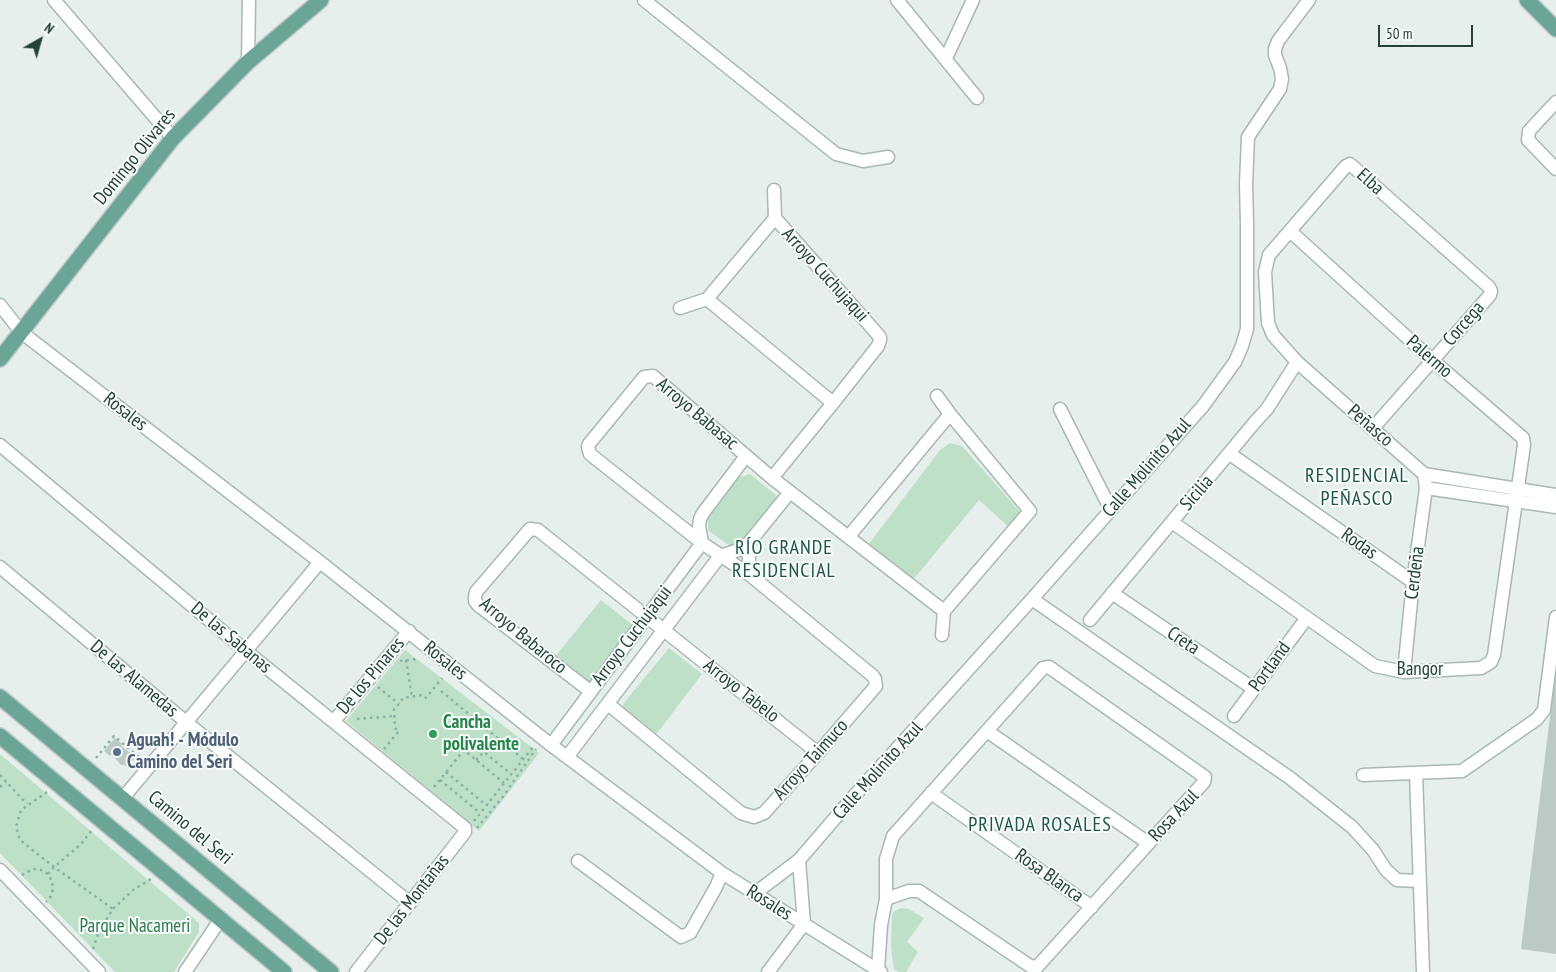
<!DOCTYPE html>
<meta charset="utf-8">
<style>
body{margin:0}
#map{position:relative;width:1556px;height:972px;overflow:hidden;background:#e6efeb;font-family:"PT Sans Narrow",sans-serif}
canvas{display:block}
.north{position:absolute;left:15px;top:15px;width:50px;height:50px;-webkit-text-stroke:4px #f7fbf9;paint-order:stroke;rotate:38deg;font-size:14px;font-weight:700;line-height:20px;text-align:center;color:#24423a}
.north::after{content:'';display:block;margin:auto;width:18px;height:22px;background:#24423a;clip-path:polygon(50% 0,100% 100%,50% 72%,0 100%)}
.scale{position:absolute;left:1378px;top:25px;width:95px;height:22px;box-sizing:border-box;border:2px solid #24423a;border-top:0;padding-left:6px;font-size:15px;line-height:18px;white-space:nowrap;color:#24423a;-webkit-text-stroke:4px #f7fbf9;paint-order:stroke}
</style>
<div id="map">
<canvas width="1556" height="972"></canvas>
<div class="north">N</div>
<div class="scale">50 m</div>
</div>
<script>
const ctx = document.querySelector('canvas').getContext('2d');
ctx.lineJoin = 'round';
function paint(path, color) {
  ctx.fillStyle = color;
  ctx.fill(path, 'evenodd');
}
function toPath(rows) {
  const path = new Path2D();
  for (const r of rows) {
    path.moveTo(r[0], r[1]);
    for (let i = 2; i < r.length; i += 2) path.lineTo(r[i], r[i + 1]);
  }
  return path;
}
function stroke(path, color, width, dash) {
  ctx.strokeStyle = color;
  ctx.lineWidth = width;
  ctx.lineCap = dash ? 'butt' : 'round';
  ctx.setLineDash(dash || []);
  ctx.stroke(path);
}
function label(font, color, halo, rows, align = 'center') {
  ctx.font = font + ' "PT Sans Narrow",sans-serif';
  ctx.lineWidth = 4;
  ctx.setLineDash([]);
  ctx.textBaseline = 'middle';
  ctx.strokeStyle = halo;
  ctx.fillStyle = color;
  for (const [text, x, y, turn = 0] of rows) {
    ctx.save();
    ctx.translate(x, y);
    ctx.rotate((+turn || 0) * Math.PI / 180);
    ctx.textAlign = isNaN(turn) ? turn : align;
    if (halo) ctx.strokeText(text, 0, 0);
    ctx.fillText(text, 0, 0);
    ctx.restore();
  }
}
const green = toPath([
 [950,443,962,446,1022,514,1011,529,979,500,913,580,868,545,940,450],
 [750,474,776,495,775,505,744,546,731,547,709,531,707,518,739,477],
 [601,600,635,627,591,686,554,658],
 [669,648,702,674,655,736,623,712,623,704],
 [405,650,539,753,479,831,346,721],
 [0,754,199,923,199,932,197,935,174,972,115,972,0,853],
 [901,908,909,909,924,918,907,942,918,952,906,972,899,972,894,969,891,947,892,917,893,912]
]);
const building = toPath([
 [1555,677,1556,677,1556,954,1521,949],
 [115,738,122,744,121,746,136,757,127,767,123,764,122,766,111,754,110,756,104,751]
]);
const path = toPath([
 [406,660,412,697],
 [400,661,418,659],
 [378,687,399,704],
 [441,691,523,759],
 [357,719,394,716],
 [384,749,399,731,395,728,394,709,399,704,403,698,422,695,426,698,442,678],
 [96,758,114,736,141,759],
 [476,760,484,752,511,774],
 [446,772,486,805],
 [0,775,27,804],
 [440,780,480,813],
 [0,787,6,781],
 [434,787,464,750,504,783],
 [47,792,21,810,16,827,20,840,54,867,113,909],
 [474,821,533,747],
 [477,828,502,798,536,749],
 [48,874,54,867,81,844,92,830],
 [22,875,33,869,41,870,48,874,52,881,53,889,51,896,46,902],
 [93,949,99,931,113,909,133,890,151,879]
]);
const minor = toPath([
 [54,0,173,138],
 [644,0,836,154,863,161,888,157],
 [897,0,977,98],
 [946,58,973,0],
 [248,62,249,0],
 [1556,102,1529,131,1528,140,1556,169],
 [774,190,775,218],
 [0,305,21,332,320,562,551,745,722,873,881,972],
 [680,308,707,299],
 [937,396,950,414],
 [1060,409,1111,510],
 [1373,428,1490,295,1491,291,1489,287,1350,164,1346,166,1269,255,1265,272,1268,323,1273,335,1297,362,1424,474,1556,495],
 [0,445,246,651,465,828,465,832,356,972],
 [1230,454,1413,582],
 [772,478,833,403,878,346,880,340,880,337,775,218,707,299,833,403],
 [1426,488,1556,507],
 [1172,522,1375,666,1404,672,1481,668,1491,662,1494,655,1524,445,1523,438,1432,360,1290,231],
 [748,544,750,575],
 [0,567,186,722,410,903],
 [1112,593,1254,689],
 [1032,599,1290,778,1352,827,1373,850,1386,870,1397,880,1419,881],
 [1090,620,1255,422,1267,409,1297,362],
 [942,635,944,611],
 [1404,672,1413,582,1426,488,1424,474],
 [590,691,478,605,475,601,475,597,476,592,530,529,538,530,818,753],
 [608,704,741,813,754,817,764,813,818,753,876,686,875,679,873,676,750,575,702,543,590,454,588,447,589,444,644,377,653,376,772,478,944,611,1030,511,950,414,849,536],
 [1234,716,1306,619],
 [334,721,409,631],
 [987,731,1148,843],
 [551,745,702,543,699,526,700,519,703,513,746,456],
 [567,757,720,556,736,551,748,544,790,492],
 [1416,773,1423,972],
 [1363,775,1462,771,1537,719,1544,710,1556,617],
 [931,793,1092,907],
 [123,798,320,562],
 [578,861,681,937,690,933,716,887,722,873],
 [0,870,99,972],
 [754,894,799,860,855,795,1032,599,1203,406,1235,362,1242,346,1247,329,1247,223,1246,184,1248,137,1280,89,1282,79,1280,68,1275,55,1275,49,1278,41,1309,0],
 [878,970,881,925,886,899,886,859,893,836,1043,668,1049,667,1205,777,1204,782,1037,967,1030,966,919,891,909,891,886,899],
 [185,972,220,920],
 [768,972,804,924,799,860]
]);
const major = toPath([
 [1527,0,1556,29],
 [0,359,173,138,248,62,321,0],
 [0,697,331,972],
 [0,736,284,972]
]);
const markers = [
 [433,734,5,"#2e9e5b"],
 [117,752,5,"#5c6f8a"]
];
const streetNames = [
 ["Domingo Olivares",135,157,-51],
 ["Elba",1370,182,42],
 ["Arroyo Cuchujaqui",825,275,48],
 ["Corcega",1464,324,-49],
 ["Palermo",1429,357,41],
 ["Rosales",125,412,38],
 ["Arroyo Babasac",697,414,40],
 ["Peñasco",1370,426,41],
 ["Calle Molinito Azul",1147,468,-49],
 ["Sicilia",1197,493,-49],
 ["Rodas",1359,544,35],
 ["Cerdeña",1415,573,-83],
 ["Arroyo Babaroco",523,636,40],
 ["Arroyo Cuchujaqui",632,636,-53],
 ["De las Sabanas",231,638,40],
 ["Creta",1183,641,34],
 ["Rosales",445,661,39],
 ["Portland",1270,667,-54],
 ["Bangor",1420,670],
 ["De los Pinares",371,676,-50],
 ["De las Alamedas",134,679,40],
 ["Arroyo Tabelo",741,691,38],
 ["Arroyo Taimuco",811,760,-48],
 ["Calle Molinito Azul",878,771,-48],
 ["Rosa Azul",1174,816,-47],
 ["Camino del Seri",190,828,40],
 ["Rosa Blanca",1049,876,35],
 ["De las Montañas",412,900,-52],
 ["Rosales",769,903,32]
];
const leisureNames = [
 ["Cancha",443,723],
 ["polivalente",443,745]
];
const serviceNames = [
 ["Aguah! - Módulo",127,741],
 ["Camino del Seri",127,763]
];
const parkNames = [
 ["Parque Nacameri",135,927]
];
const neighbourhoodNames = [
 ["RESIDENCIAL",1357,476],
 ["PEÑASCO",1357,499],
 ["RÍO GRANDE",784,548],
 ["RESIDENCIAL",784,571],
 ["PRIVADA ROSALES",1040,825]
];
paint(green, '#bfe0c8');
paint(building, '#bbcac4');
stroke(minor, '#a8b8b2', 15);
stroke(major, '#c2cac8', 18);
stroke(path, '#86b3a5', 2.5, [2.5, 4]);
stroke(minor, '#fff', 12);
stroke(major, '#6aa596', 15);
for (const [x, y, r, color] of markers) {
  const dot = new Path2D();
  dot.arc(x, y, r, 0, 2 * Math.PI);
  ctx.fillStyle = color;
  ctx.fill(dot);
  stroke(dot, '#f7fbf9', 2);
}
label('19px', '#24423a', '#f7fbf9', streetNames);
label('bold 19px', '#27864d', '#f7fbf9', leisureNames, 'left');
label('bold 19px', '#4e5e75', '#f7fbf9', serviceNames, 'left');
label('19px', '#2d7a4b', '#f7fbf9', parkNames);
ctx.letterSpacing = '1px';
label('20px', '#1f5548', '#f7fbf9', neighbourhoodNames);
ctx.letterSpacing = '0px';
</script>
